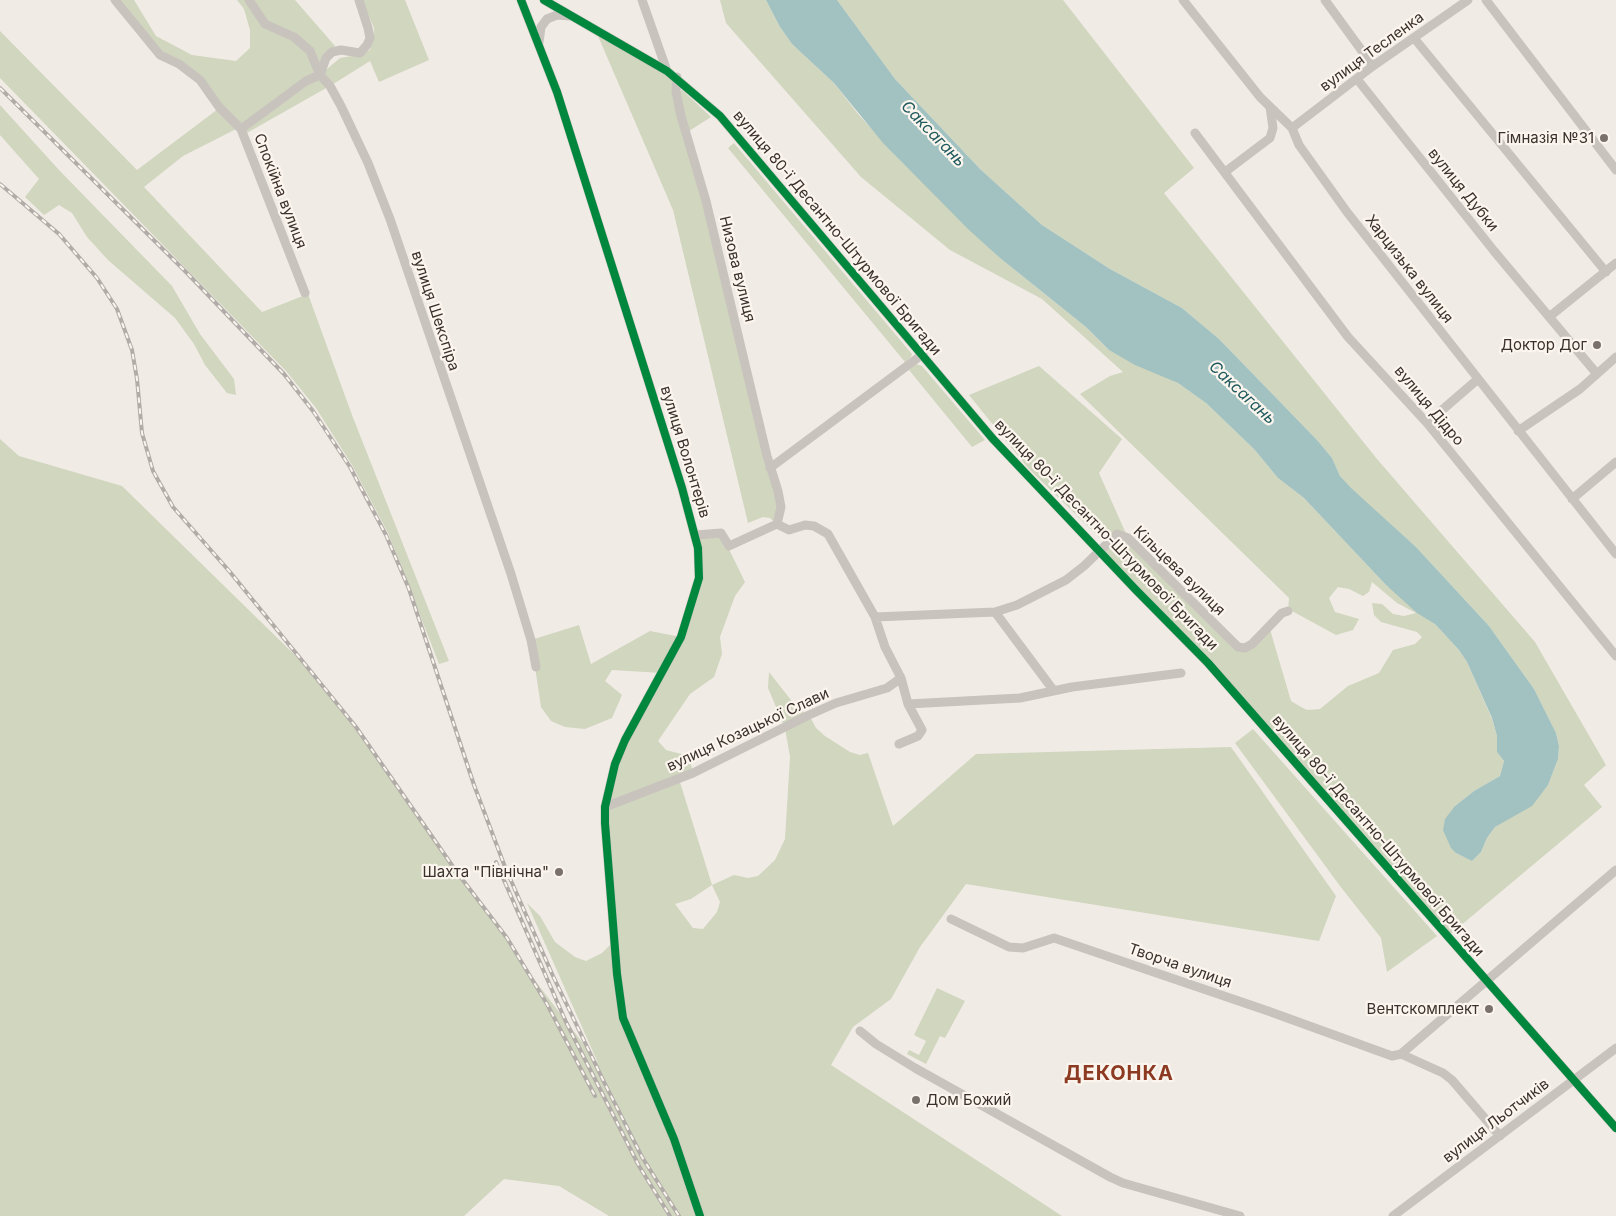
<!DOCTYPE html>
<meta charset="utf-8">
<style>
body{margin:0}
canvas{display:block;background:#f0ebe5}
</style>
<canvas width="1616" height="1216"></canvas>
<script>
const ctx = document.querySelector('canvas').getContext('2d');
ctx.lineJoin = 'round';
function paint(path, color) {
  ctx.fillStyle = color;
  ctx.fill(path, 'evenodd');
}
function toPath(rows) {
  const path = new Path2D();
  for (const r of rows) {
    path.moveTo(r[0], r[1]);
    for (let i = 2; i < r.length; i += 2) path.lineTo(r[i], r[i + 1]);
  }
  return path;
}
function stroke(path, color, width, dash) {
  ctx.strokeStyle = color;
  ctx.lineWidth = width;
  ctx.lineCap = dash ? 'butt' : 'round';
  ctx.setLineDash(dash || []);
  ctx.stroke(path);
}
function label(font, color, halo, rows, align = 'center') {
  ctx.font = font + ' Inter,sans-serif';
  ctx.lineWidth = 4.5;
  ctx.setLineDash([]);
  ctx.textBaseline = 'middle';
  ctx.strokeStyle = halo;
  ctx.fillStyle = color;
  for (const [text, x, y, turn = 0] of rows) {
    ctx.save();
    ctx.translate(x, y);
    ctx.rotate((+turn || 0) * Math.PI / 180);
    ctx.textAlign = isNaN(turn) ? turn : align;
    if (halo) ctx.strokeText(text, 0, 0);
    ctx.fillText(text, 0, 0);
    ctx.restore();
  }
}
const green = toPath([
 [120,0,134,0,156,36,192,55,236,61,250,48,250,30,244,9,237,0,295,0,335,46,325,57,317,73,242,126,183,156,144,187,262,312,308,294,352,415,449,661,439,664,388,533,352,465,316,408,286,371,0,78,0,31,137,170,222,106,202,77,163,53],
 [362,0,405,0,429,60,379,82,370,61,330,86,320,75,340,58,358,55,370,50,374,37,374,28],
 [720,0,766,0,780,27,792,44,834,83,858,114,900,160,1000,258,1086,327,1109,350,1178,383,1206,403,1254,449,1278,478,1304,498,1386,585,1435,624,1459,650,1467,662,1492,719,1497,736,1497,752,1504,761,1500,776,1474,791,1455,806,1456,853,1472,861,1481,852,1487,838,1495,827,1535,801,1548,785,1558,759,1559,746,1556,733,1534,689,1489,626,1416,547,1351,489,1340,476,1332,458,1317,440,1219,339,1182,308,1110,269,1042,225,980,169,895,79,837,0,1063,0,1194,168,1164,193,1377,459,1535,642,1606,765,1584,785,1602,807,1447,937,1259,720,1098,550,1111,537,1100,538,1028,468,969,395,1039,366,1122,439,1099,473,1128,538,1245,648,1269,626,1291,701,1301,707,1307,710,1320,709,1348,686,1379,673,1393,650,1415,644,1422,637,1417,632,1381,622,1374,615,1372,603,1382,604,1393,614,1404,616,1416,613,1397,603,1372,582,1369,592,1363,596,1349,589,1338,587,1329,598,1335,612,1359,619,1353,630,1336,635,1292,611,1288,611,1289,598,1080,394,1110,376,1123,372,1042,299,950,250,861,177,726,23],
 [595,29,677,77,677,92,682,90,711,117,686,133,778,491,777,524,770,518,763,517,748,523,673,210],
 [320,77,328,87,245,134,244,130,307,82],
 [0,105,59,170,172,286,200,334,234,379,236,395,227,393,205,365,194,344,175,318,108,260,87,237,72,213,59,205,44,215,25,197,39,179,0,135],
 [734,143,912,354,911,357,905,362,728,148],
 [916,364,922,366,985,440,972,447,909,370],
 [0,439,19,456,122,486,306,666,356,727,456,871,507,938,530,974,598,1063,527,903,540,916,555,942,575,957,586,961,602,953,611,944,605,839,615,764,662,673,612,670,605,681,622,695,612,718,585,729,565,727,551,721,541,707,531,640,579,625,591,664,650,631,681,637,699,578,696,535,721,533,745,582,735,596,720,637,722,654,714,677,690,694,658,741,666,750,689,756,693,773,679,779,712,885,734,875,748,878,758,876,775,860,785,839,790,757,785,728,768,688,769,672,798,709,809,715,816,728,825,736,850,752,860,755,868,753,893,826,976,754,1231,747,1336,896,1319,941,966,884,920,947,891,999,853,1027,831,1065,1062,1216,609,1216,559,1186,504,1179,464,1216,0,1216],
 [712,885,720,902,717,912,703,929,693,928,675,904,691,899],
 [1253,729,1437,936,1387,972,1381,938,1340,886,1235,743],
 [937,988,965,1001,945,1038,940,1036,926,1064,907,1054,909,1050,919,1055,926,1041,914,1035]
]);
const water = toPath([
 [766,0,837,0,895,79,980,169,1042,225,1110,269,1182,308,1219,339,1317,440,1332,458,1340,476,1351,488,1416,547,1489,626,1534,689,1556,733,1559,746,1558,759,1548,785,1532,806,1495,827,1487,838,1481,852,1472,861,1456,853,1451,848,1443,830,1445,819,1455,806,1474,791,1500,776,1504,761,1497,752,1497,736,1492,718,1467,662,1459,650,1435,624,1417,613,1386,585,1304,498,1278,478,1254,449,1206,403,1178,383,1135,365,1109,350,1086,327,1000,258,968,229,883,143,834,83,792,44,780,27]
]);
const minor = toPath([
 [115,0,160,55,179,64,200,80,219,107,241,129,305,293],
 [249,0,265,24,294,37,310,51,320,75,330,86,341,106,368,163,390,219,511,574,531,640,536,667],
 [521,0,557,92,682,488,698,548,699,578,681,637,625,740,615,764,605,807,605,823,617,974,623,1018,674,1139,700,1216],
 [544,0,667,71,720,116,993,439,1136,590,1208,663,1616,1128],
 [642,0,667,71],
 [1183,0,1260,97,1292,128,1299,145,1347,212,1616,554],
 [1325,0,1373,66],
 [1486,0,1616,170],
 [1414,38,1606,272],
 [539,43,541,27,547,19,557,15,570,16],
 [677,77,676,92,681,116,706,201,767,456,778,491,781,507,777,524],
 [1357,79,1494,251,1597,374],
 [1292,128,1373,66,1468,0],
 [241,129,306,81,320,75,326,58,332,52,341,50,360,53,367,45,370,38,368,28,359,0],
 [1195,133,1348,337,1427,423,1616,656],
 [1225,172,1270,138,1273,128,1270,107],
 [1549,317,1616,263],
 [1427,423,1478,379],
 [1518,431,1580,389,1616,357],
 [770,468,923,354],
 [1572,499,1616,462],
 [696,535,721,533,729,546,777,524,789,530,805,525,814,526,828,534,875,617,885,647,901,678,908,704,922,730,918,736,899,744],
 [995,612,1054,691],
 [875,617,995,612,1017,605,1066,580,1084,566,1117,534,1128,538,1238,647,1245,648,1252,644,1282,613,1288,611],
 [908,704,1020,698,1072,687,1181,673],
 [605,807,693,773,809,715,836,703,887,688,901,678],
 [951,919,1009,947,1023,948,1054,938,1268,1011,1392,1056,1401,1054,1616,870],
 [860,1031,876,1044,915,1068,1110,1177,1123,1183,1240,1216],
 [1401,1054,1443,1073,1452,1080,1500,1136],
 [1393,1216,1616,1048]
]);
const rail = toPath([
 [0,88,186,272,284,374,313,411,350,467,386,535,409,589,474,785,505,867,553,976,604,1082,642,1157,679,1216],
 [0,184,59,234,97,278,117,309,132,350,137,379,142,433,153,471,173,507,230,572,356,727,456,871,507,938,547,1004,595,1096],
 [496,862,566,1022,639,1166,670,1216]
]);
const cycleway = toPath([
 [521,0,557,92,682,488,698,548,699,578,681,637,625,740,615,764,605,807,605,823,617,974,623,1018,674,1139,700,1216],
 [544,0,667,71,720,116,993,439,1136,590,1208,663,1616,1128]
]);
const markers = [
 [1604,138,5,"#7a716c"],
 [1597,345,5,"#7a716c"],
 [559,872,5,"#7a716c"],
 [1489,1009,5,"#7a716c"],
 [916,1100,5,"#7a716c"]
];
const streetNames = [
 ["вулиця Тесленка",1372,52,-36],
 ["вулиця Дубки",1463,190,51],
 ["Спокійна вулиця",280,191,69],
 ["вулиця 80-ї Десантно-Штурмової Бригади",837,233,50],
 ["Низова вулиця",737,269,76],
 ["Харцизька вулиця",1409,269,52],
 ["вулиця Шекспіра",435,311,72],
 ["вулиця Дідро",1429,406,50],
 ["вулиця Волонтерів",685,452,73],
 ["вулиця 80-ї Десантно-Штурмової Бригади",1106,535,46],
 ["Кільцева вулиця",1179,571,44],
 ["вулиця Козацької Слави",748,730,-25],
 ["вулиця 80-ї Десантно-Штурмової Бригади",1378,836,49],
 ["Творча вулиця",1180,966,19],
 ["вулиця Льотчиків",1496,1121,-37]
];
const poiNames = [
 ["Гімназія №31",1594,138],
 ["Доктор Дог",1587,345],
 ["Шахта \"Північна\"",549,872],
 ["Вентскомплект",1479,1009],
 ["Дом Божий",926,1100,"left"]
];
const waterNames = [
 ["Саксагань",933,134,46],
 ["Саксагань",1242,393,43]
];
const districtNames = [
 ["ДЕКОНКА",1119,1074]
];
paint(green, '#d1d6bf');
paint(water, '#a1c2c1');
stroke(minor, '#c9c3be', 9);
stroke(rail, '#b1aca8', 4);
stroke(rail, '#fbf5ee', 2, [5.5]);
stroke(cycleway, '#00873e', 8);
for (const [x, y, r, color] of markers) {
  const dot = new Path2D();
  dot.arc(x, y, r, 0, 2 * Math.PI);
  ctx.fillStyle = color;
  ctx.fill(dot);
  stroke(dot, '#fbf5ee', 2);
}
label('15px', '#3b302b', '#fbf5ee', streetNames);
label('15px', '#3b302b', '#fbf5ee', poiNames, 'right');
label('italic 16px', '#1f5a5e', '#fbf5ee', waterNames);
ctx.letterSpacing = '1px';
label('bold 20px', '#8c3b22', '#fbf5ee', districtNames);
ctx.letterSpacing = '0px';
</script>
